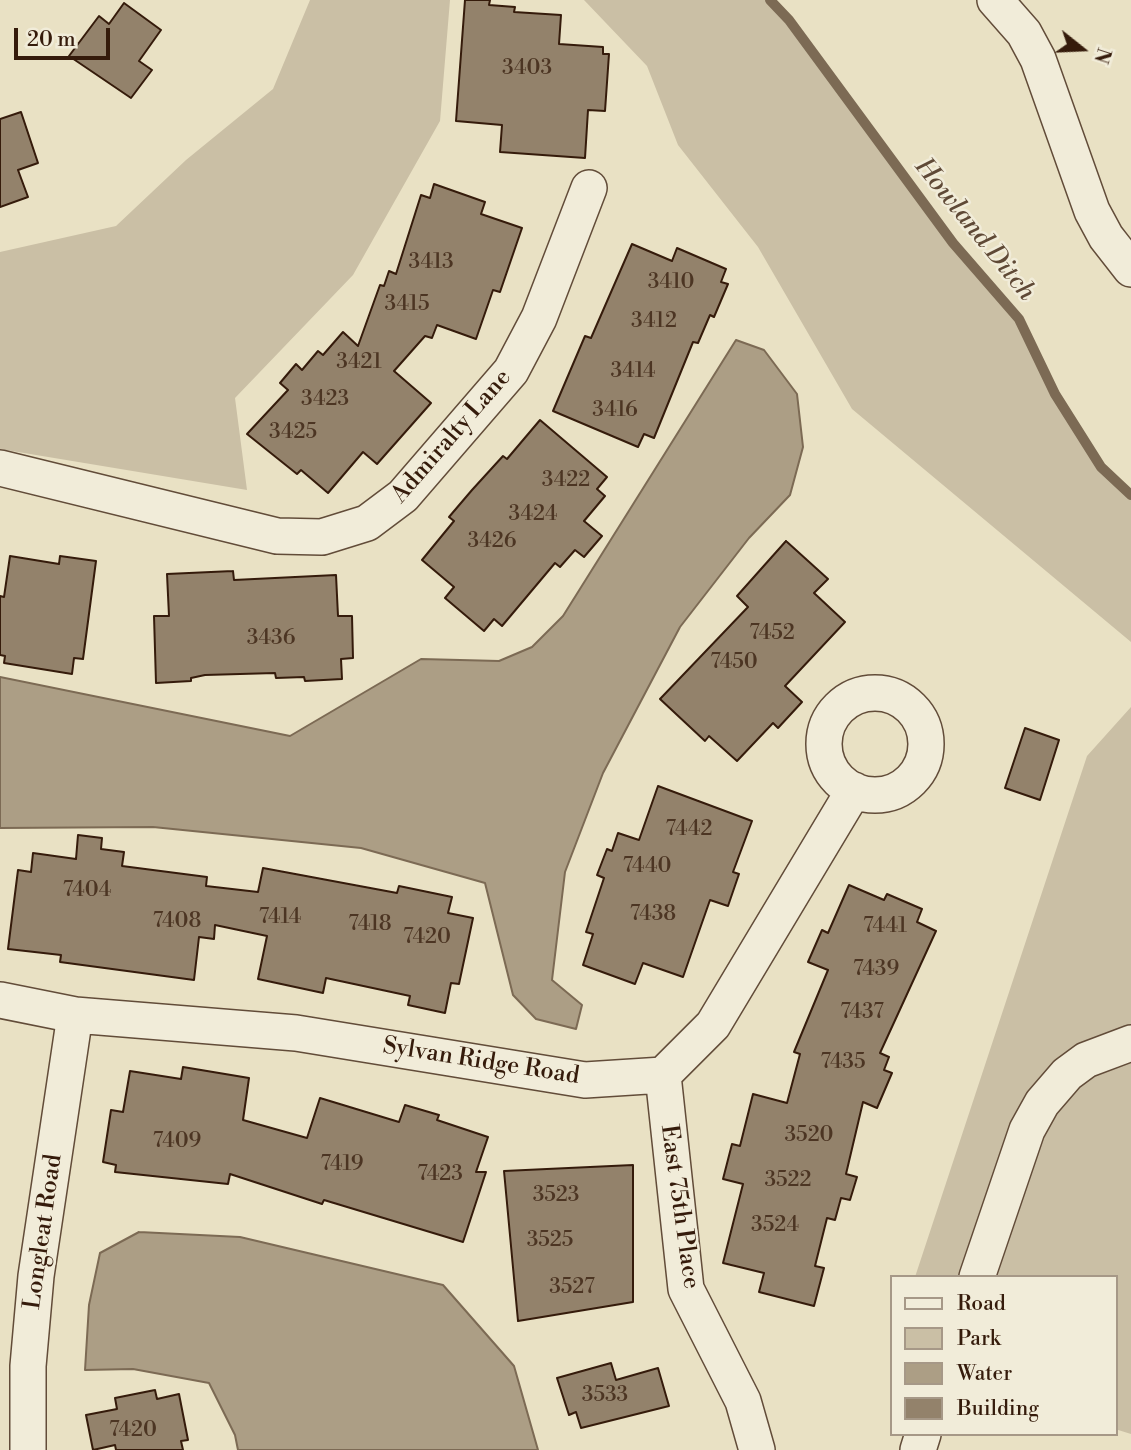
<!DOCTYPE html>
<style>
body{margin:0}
#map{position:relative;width:1131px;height:1450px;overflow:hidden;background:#e9e1c4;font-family:"Libre Bodoni",serif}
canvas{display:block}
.legend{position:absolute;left:890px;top:1275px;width:228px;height:161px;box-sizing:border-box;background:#f1ecd9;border:2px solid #a69887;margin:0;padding:9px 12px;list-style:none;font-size:21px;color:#351b0b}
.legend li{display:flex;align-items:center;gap:14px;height:35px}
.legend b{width:35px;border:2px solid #a69887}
.north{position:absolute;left:1047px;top:14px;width:70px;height:70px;-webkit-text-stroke:5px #f1ecd9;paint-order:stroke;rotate:108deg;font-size:19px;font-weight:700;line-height:28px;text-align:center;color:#351b0b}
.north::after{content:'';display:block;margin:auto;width:24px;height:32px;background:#351b0b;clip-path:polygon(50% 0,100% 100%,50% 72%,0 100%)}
.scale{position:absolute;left:14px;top:28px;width:96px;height:32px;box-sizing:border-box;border:4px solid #351b0b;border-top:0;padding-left:9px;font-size:21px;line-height:24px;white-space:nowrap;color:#351b0b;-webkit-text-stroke:5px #f1ecd9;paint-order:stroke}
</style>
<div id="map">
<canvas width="1131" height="1450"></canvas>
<ul class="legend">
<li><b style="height:9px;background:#f1ecd9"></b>Road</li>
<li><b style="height:19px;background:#cabfa5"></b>Park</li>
<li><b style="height:19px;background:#ac9e85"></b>Water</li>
<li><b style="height:19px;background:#93826b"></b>Building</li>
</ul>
<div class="north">N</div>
<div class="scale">20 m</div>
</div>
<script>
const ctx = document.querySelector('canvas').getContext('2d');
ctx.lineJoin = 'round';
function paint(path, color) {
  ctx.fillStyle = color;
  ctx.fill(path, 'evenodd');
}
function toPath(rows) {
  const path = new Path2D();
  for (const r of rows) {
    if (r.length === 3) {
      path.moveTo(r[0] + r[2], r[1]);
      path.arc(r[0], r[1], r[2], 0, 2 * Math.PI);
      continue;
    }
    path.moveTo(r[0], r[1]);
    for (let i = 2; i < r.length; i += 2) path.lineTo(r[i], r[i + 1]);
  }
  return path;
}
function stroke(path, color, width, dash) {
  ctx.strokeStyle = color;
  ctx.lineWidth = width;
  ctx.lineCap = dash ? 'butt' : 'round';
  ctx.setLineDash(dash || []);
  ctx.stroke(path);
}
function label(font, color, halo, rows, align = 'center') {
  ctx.font = font + ' "Libre Bodoni",serif';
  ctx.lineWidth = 5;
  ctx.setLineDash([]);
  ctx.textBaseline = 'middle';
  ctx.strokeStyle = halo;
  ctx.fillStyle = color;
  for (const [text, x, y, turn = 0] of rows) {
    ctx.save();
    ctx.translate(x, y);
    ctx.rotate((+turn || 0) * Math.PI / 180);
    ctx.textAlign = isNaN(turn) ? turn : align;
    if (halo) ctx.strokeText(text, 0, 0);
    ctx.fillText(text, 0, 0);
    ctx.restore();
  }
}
const green = toPath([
 [310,0,450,0,440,121,353,275,235,398,247,490,0,449,0,252,116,226,186,160,273,89],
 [584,0,770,0,789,20,953,243,1019,319,1055,394,1101,467,1131,495,1131,642,852,409,758,247,678,145,647,66],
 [1131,707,1131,1434,1115,1429,1115,1277,915,1277,1087,756]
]);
const water = toPath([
 [736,340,764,350,797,394,803,447,790,495,749,538,680,627,603,773,565,872,552,980,582,1005,576,1029,536,1019,513,995,485,883,361,848,153,827,0,828,0,677,290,736,421,659,499,661,532,647,563,616,736,340],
 [139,1232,240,1237,443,1285,514,1366,538,1450,238,1450,235,1435,209,1383,133,1369,85,1370,89,1305,100,1253,139,1232]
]);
const stream = toPath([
 [770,0,789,20,953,243,1019,319,1055,394,1101,467,1131,495]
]);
const building = toPath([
 [465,0,490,0,489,5,515,7,514,12,561,15,559,44,603,47,603,54,609,54,605,111,588,110,585,158,500,152,502,125,456,121,465,0],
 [124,3,161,30,139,61,152,70,131,98,69,56,99,16,109,24,124,3],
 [21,112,38,163,18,170,28,197,0,207,0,119,21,112],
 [434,184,485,202,481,214,522,228,500,292,493,290,476,339,437,325,432,338,425,336,394,371,431,403,377,464,363,452,328,493,301,470,297,474,247,434,288,390,280,383,296,364,302,370,318,351,323,355,343,332,358,346,380,285,384,286,389,271,396,274,421,195,430,198,434,184],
 [632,244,672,261,677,248,726,269,721,282,728,284,714,317,710,315,698,343,693,342,654,438,644,434,638,447,553,411,585,336,591,338,632,244],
 [540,420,607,477,597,489,605,496,584,521,602,536,584,557,575,550,560,567,555,563,502,626,494,619,484,631,445,598,454,587,422,560,454,521,449,517,472,490,503,456,507,459,540,420],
 [786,541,828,579,814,593,845,622,785,686,802,702,778,728,773,723,737,761,709,736,705,741,660,699,748,607,737,596,786,541],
 [10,556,59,564,60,556,96,561,83,659,74,658,72,674,4,663,5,656,0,655,0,596,4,597,10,556],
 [233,571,234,580,336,575,338,616,352,616,353,658,341,659,342,679,305,681,304,677,276,678,275,673,205,675,191,678,191,681,156,683,154,616,169,616,167,574,233,571],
 [1025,728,1059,740,1040,800,1005,788,1025,728],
 [658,786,752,821,733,872,739,874,728,906,710,900,683,977,643,963,635,984,583,965,593,934,586,932,604,878,597,875,607,849,612,851,618,833,639,840,658,786],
 [78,835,102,838,101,849,124,852,122,866,207,877,206,886,258,892,263,868,397,893,399,886,452,897,448,913,473,918,459,984,451,983,445,1013,408,1005,410,996,326,978,323,993,258,979,267,936,215,925,214,939,199,937,194,980,60,962,61,955,8,949,18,870,31,872,33,853,76,859,78,835],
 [849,885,884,900,887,894,922,909,917,922,936,931,880,1053,889,1057,884,1070,892,1073,877,1108,863,1102,846,1174,857,1177,850,1200,841,1198,835,1220,827,1218,815,1266,824,1268,814,1306,759,1292,764,1273,723,1263,743,1184,723,1179,732,1144,740,1146,753,1094,787,1103,800,1054,794,1052,828,970,808,962,822,930,828,933,849,885],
 [183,1067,249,1078,243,1120,307,1138,320,1098,399,1122,405,1105,439,1115,437,1120,488,1137,476,1172,486,1172,463,1242,324,1200,322,1204,230,1174,228,1184,115,1172,116,1165,103,1162,111,1110,123,1112,130,1071,181,1079,183,1067],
 [633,1165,633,1302,518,1321,504,1171,633,1165],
 [611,1363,616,1380,658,1368,669,1406,581,1428,576,1412,569,1415,557,1378,611,1363],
 [155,1390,157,1399,179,1394,188,1440,181,1441,183,1450,116,1450,115,1445,93,1450,86,1415,117,1409,115,1398,155,1390]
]);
const minor = toPath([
 [995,0,1024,33,1038,59,1092,211,1106,237,1131,269],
 [0,468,277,536,322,537,367,523,403,496,511,371,539,318,589,188],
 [875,744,51],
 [0,1000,75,1015,296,1033,585,1080,663,1075,713,1025,854,790],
 [663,1075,686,1289,743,1401,757,1450],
 [977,1277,1027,1130,1042,1103,1067,1074,1086,1060,1131,1043],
 [28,1450,28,1366,36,1276,75,1015],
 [918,1450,923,1434]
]);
const numberNames = [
 ["3403",527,69],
 ["3413",431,263],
 ["3410",671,283],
 ["3415",407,305],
 ["3412",654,322],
 ["3421",359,363],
 ["3414",633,372],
 ["3423",325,400],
 ["3416",615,411],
 ["3425",293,433],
 ["3422",566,481],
 ["3424",533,515],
 ["3426",492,542],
 ["7452",772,634],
 ["3436",271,639],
 ["7450",734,663],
 ["7442",689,830],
 ["7440",647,867],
 ["7404",87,891],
 ["7438",653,915],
 ["7414",280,918],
 ["7408",177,922],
 ["7418",370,925],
 ["7441",885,927],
 ["7420",427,938],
 ["7439",876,970],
 ["7437",862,1013],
 ["7435",843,1063],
 ["3520",809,1136],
 ["7409",177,1142],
 ["7419",342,1165],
 ["7423",440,1175],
 ["3522",788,1181],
 ["3523",556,1196],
 ["3524",775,1226],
 ["3525",550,1241],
 ["3527",572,1288],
 ["3533",605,1396],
 ["7420",133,1431]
];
const streetNames = [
 ["Admiralty Lane",452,437,-49],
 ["Sylvan Ridge Road",481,1062,9],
 ["East 75th Place",679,1207,82],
 ["Longleat Road",44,1232,-82]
];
const waterNames = [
 ["Howland Ditch",974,230,51]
];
paint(green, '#cabfa5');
paint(water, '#ac9e85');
stroke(water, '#7c6a54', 2);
stroke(stream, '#7c6a54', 10);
paint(building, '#93826b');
stroke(building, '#351b0b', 2);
stroke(minor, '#624c39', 38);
stroke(minor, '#f1ecd9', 35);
label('21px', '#4c3523', null, numberNames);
label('24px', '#351b0b', '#f1ecd9', streetNames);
label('italic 26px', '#5f4936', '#f1ecd9', waterNames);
</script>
